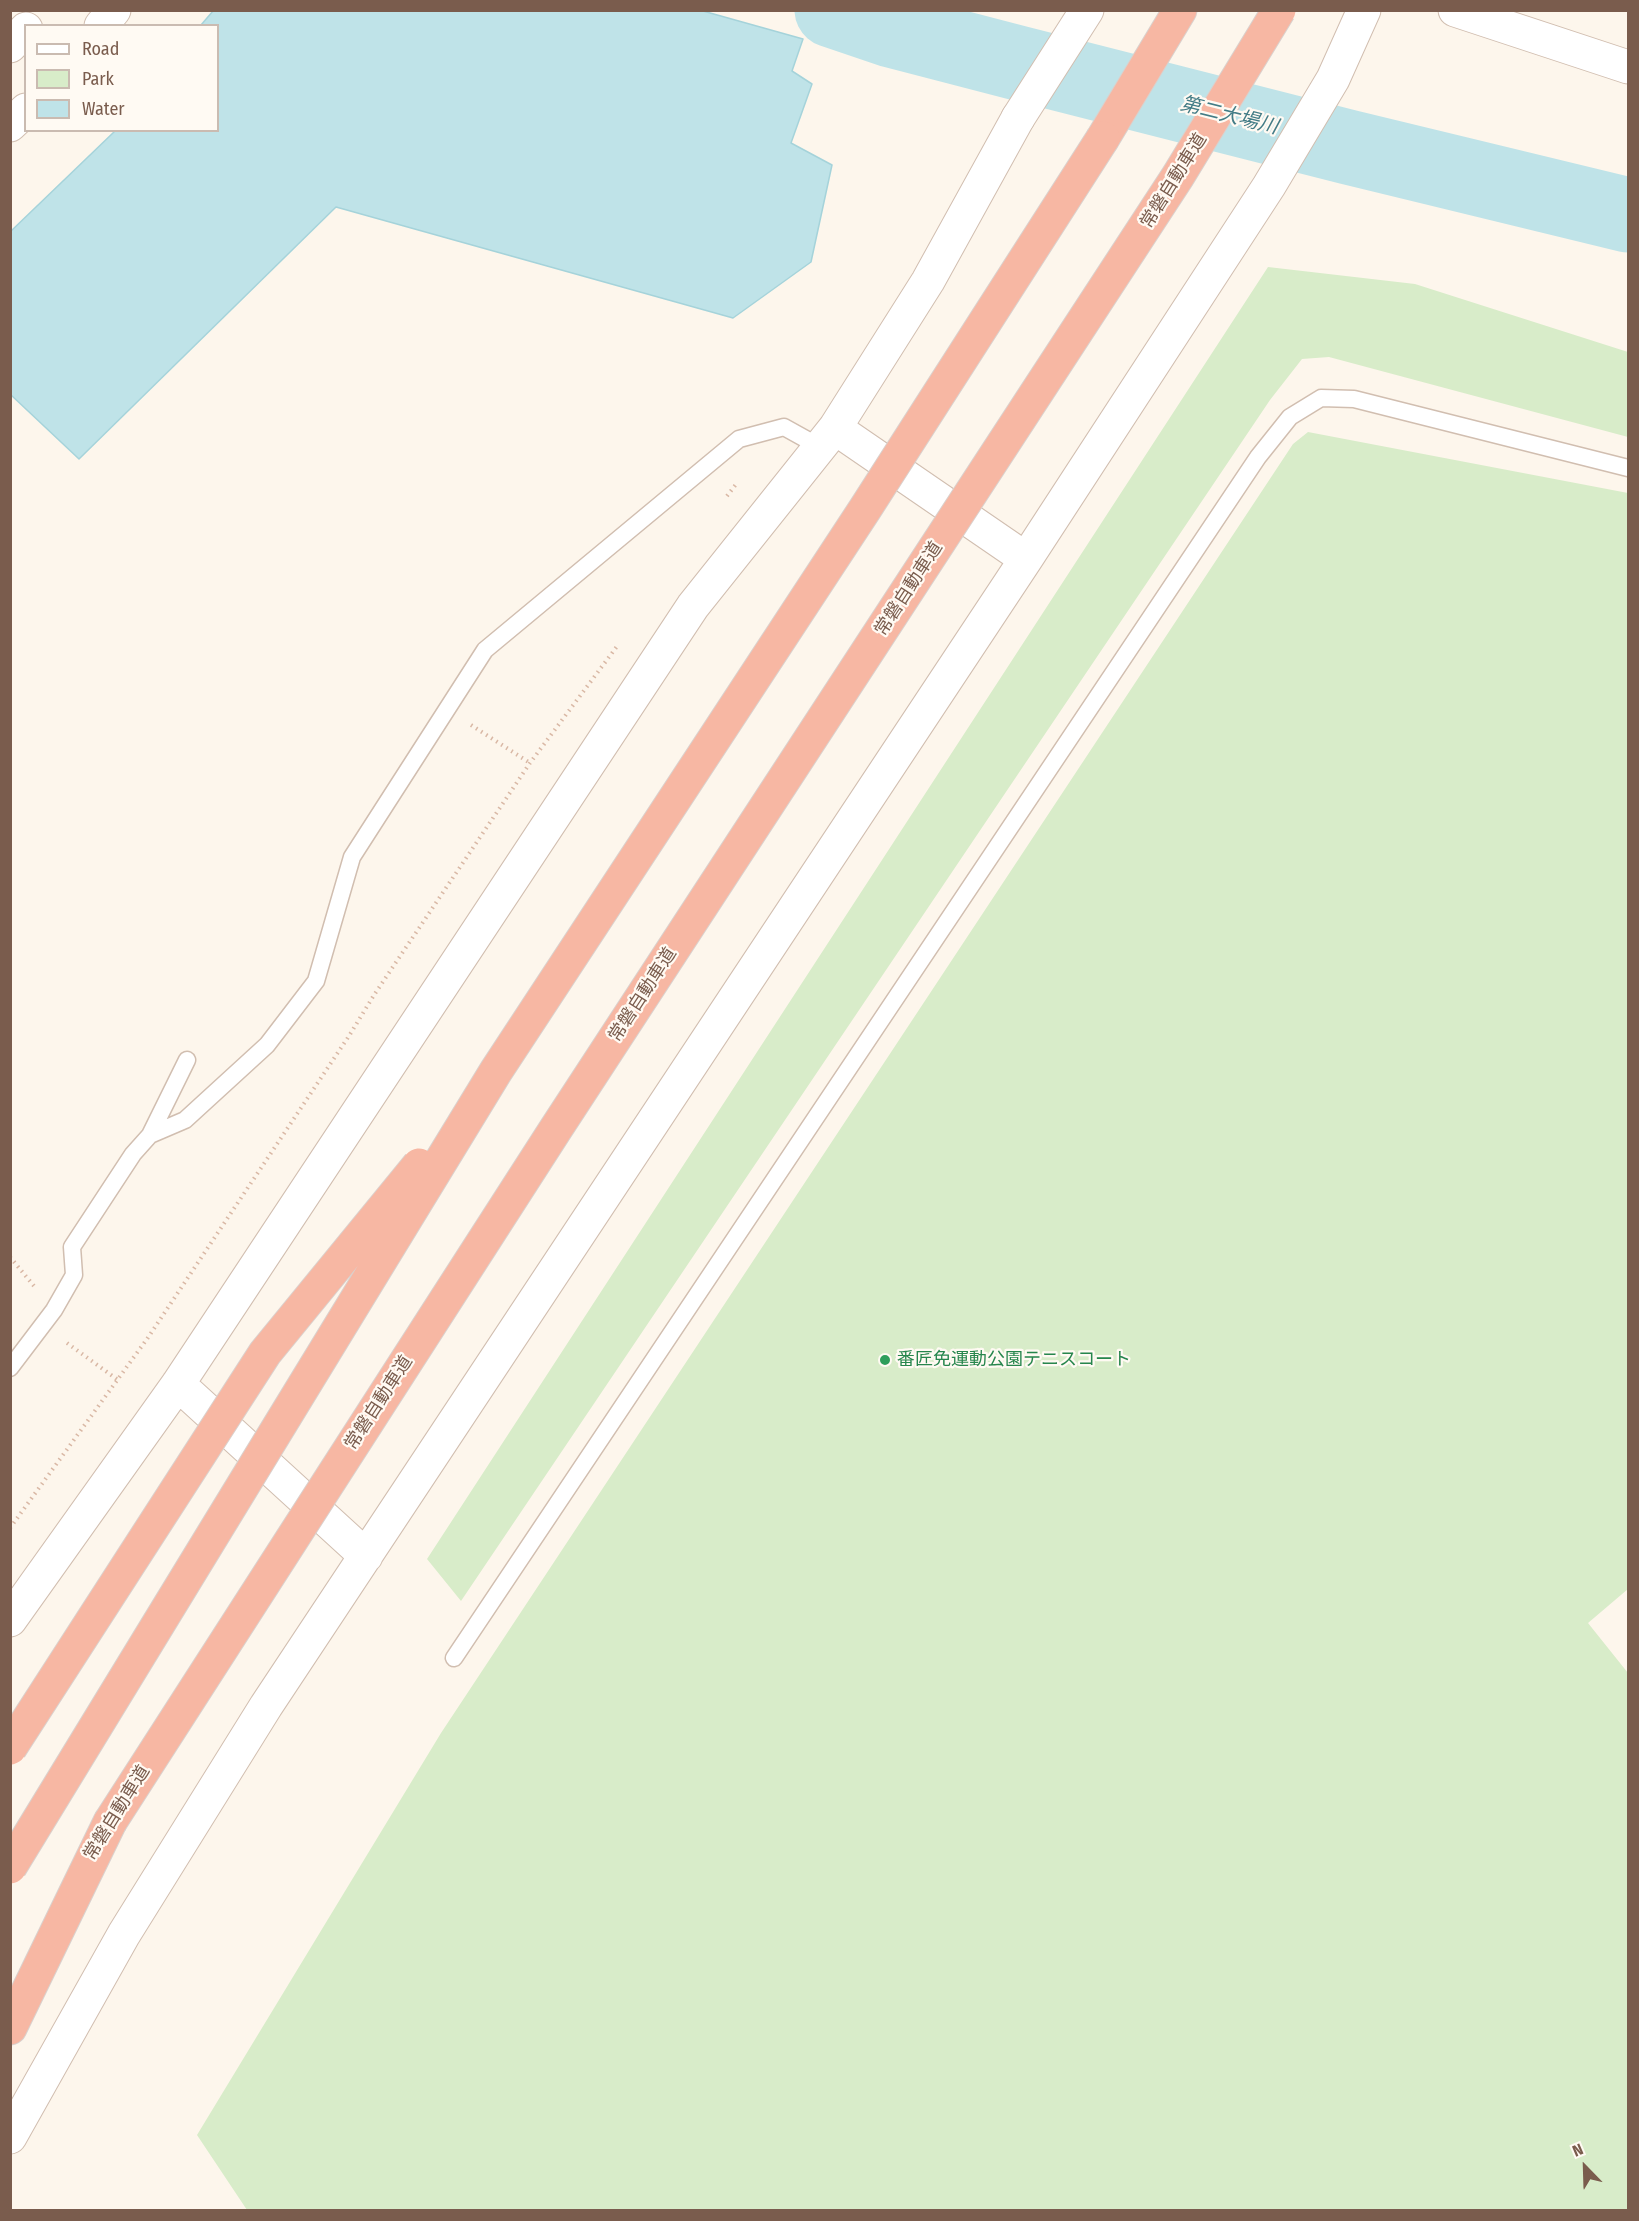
<!DOCTYPE html>
<meta charset="utf-8">
<style>
body{margin:0}
#map{position:relative;width:1639px;height:2221px;overflow:hidden;background:#fdf6ec;font-family:"Fira Sans Condensed",sans-serif}
canvas{display:block}
.frame{position:absolute;inset:0;border:12px solid #7a5c4d;pointer-events:none}
.legend{position:absolute;left:24px;top:24px;width:195px;height:108px;box-sizing:border-box;background:#fffaf3;border:2px solid #cabbb1;margin:0;padding:8px 10px;list-style:none;font-size:18px;color:#7a5c4d}
.legend li{display:flex;align-items:center;gap:12px;height:30px}
.legend b{width:30px;border:2px solid #cabbb1}
.north{position:absolute;left:1555px;top:2137px;width:60px;height:60px;-webkit-text-stroke:4px #fffaf3;paint-order:stroke;rotate:337deg;font-size:16px;font-weight:700;line-height:24px;text-align:center;color:#7a5c4d}
.north::after{content:'';display:block;margin:auto;width:21px;height:27px;background:#7a5c4d;clip-path:polygon(50% 0,100% 100%,50% 72%,0 100%)}
</style>
<div id="map">
<canvas width="1639" height="2221"></canvas>
<div class="frame"></div>
<ul class="legend">
<li><b style="height:8px;background:#fff"></b>Road</li>
<li><b style="height:16px;background:#d8ecc9"></b>Park</li>
<li><b style="height:16px;background:#bfe3e8"></b>Water</li>
</ul>
<div class="north">N</div>
</div>
<script>
const ctx = document.querySelector('canvas').getContext('2d');
ctx.lineJoin = 'round';
function paint(path, color) {
  ctx.fillStyle = color;
  ctx.fill(path, 'evenodd');
}
function toPath(rows) {
  const path = new Path2D();
  for (const r of rows) {
    path.moveTo(r[0], r[1]);
    for (let i = 2; i < r.length; i += 2) path.lineTo(r[i], r[i + 1]);
  }
  return path;
}
function stroke(path, color, width, dash) {
  ctx.strokeStyle = color;
  ctx.lineWidth = width;
  ctx.lineCap = dash ? 'butt' : 'round';
  ctx.setLineDash(dash || []);
  ctx.stroke(path);
}
function label(font, color, halo, rows, align = 'center') {
  ctx.font = font + ' "Fira Sans Condensed","Noto Sans JP",sans-serif';
  ctx.lineWidth = 4.5;
  ctx.setLineDash([]);
  ctx.textBaseline = 'middle';
  ctx.strokeStyle = halo;
  ctx.fillStyle = color;
  for (const [text, x, y, turn = 0] of rows) {
    ctx.save();
    ctx.translate(x, y);
    ctx.rotate((+turn || 0) * Math.PI / 180);
    ctx.textAlign = isNaN(turn) ? turn : align;
    if (halo) ctx.strokeText(text, 0, 0);
    ctx.fillText(text, 0, 0);
    ctx.restore();
  }
}
const green = toPath([
 [1268,267,1415,284,1628,352,1628,437,1329,357,1302,359,1270,400,461,1601,427,1559],
 [1308,432,1628,493,1628,1589,1588,1623,1628,1673,1628,2210,247,2210,197,2135,441,1733,1293,444]
]);
const water = toPath([
 [213,11,703,11,803,39,792,71,812,84,791,143,832,165,811,262,733,318,336,207,79,459,11,395,11,231,115,131,218,130,218,26,201,25,213,11]
]);
const river = toPath([
 [832,10,891,30,1018,63,1348,147,1628,215]
]);
const path = toPath([
 [727,496,737,483],
 [471,725,530,763],
 [10,1257,34,1286],
 [67,1343,118,1380],
 [10,1528,147,1339,349,1036,374,995,530,763,618,645]
]);
const service = toPath([
 [150,1135,187,1060],
 [10,1368,54,1310,74,1275,72,1247,133,1154,150,1135,185,1120,267,1045,316,981,352,857,485,650,739,439,784,427,820,447],
 [454,1658,1258,457,1290,417,1321,398,1354,399,1628,468]
]);
const minor = toPath([
 [1455,10,1628,67],
 [835,428,1026,559],
 [178,1384,366,1556],
 [10,1620,178,1384,693,606,835,428,928,281,1018,118],
 [10,2137,124,1934,266,1706,1026,559,1269,186,1333,79,1364,10]
]);
const tertiary = toPath([
 [101,26,114,10],
 [10,46,26,29],
 [1018,118,1087,10],
 [10,125,26,110]
]);
const motorway = toPath([
 [1103,138,1180,10],
 [10,2028,110,1822]
]);
const motorwayBridge = toPath([
 [10,1748,265,1353,419,1165],
 [110,1822,557,1127,1178,176,1279,10],
 [10,1867,496,1071,865,509,1103,138]
]);
const markers = [
 [885,1360,6,"#2e9e5b"]
];
const streetNames = [
 ["常磐自動車道",1174,181,-58],
 ["常磐自動車道",909,589,-57],
 ["常磐自動車道",643,995,-57],
 ["常磐自動車道",379,1403,-57],
 ["常磐自動車道",117,1813,-58]
];
const leisureNames = [
 ["番匠免運動公園テニスコート",897,1360]
];
const waterNames = [
 ["第二大場川",1229,116,14]
];
paint(green, '#d8ecc9');
paint(water, '#bfe3e8');
stroke(water, '#a5d3da', 1.5);
stroke(river, '#bfe3e8', 75);
stroke(service, '#d1beb0', 19);
stroke(minor, '#d1beb0', 35);
stroke(tertiary, '#d1beb0', 35);
stroke(motorway, '#dad1cd', 35);
stroke(path, '#d9b8a5', 4, [1.5, 4.5]);
stroke(service, '#fff', 16);
stroke(minor, '#fff', 33);
stroke(tertiary, '#fff', 33);
stroke(motorway, '#f7b7a3', 33);
stroke(motorwayBridge, '#dad1cd', 35, []);
stroke(motorwayBridge, '#f7b7a3', 33);
for (const [x, y, r, color] of markers) {
  const dot = new Path2D();
  dot.arc(x, y, r, 0, 2 * Math.PI);
  ctx.fillStyle = color;
  ctx.fill(dot);
  stroke(dot, '#fffaf3', 2);
}
label('18px', '#7a5c4d', '#fffaf3', streetNames);
label('18px', '#27864d', '#fffaf3', leisureNames, 'left');
label('italic 20px', '#437c86', '#fffaf3', waterNames);
</script>
